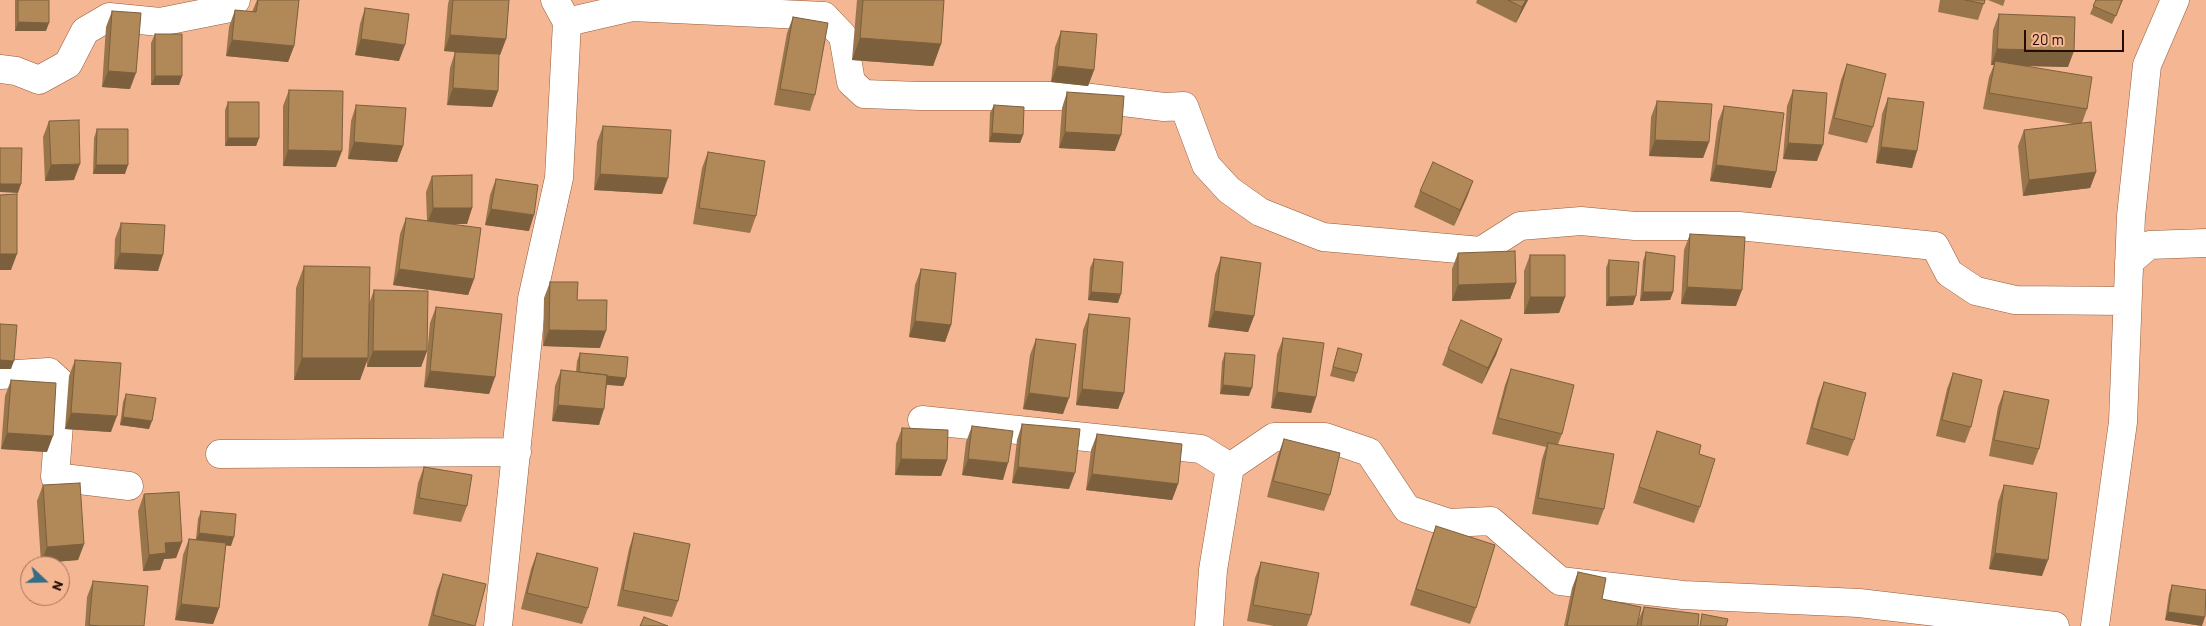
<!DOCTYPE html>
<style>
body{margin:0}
#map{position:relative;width:2206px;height:626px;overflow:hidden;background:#f5b693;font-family:Barlow,sans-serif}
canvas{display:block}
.north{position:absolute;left:20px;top:556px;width:50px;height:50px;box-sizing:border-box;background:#f5b693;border:1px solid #a17259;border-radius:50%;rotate:111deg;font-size:14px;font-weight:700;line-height:20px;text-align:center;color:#230d02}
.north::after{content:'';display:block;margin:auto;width:18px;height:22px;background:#356d87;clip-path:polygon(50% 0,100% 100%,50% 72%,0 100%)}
.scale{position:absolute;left:2024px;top:30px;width:100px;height:22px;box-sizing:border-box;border:2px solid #230d02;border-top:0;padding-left:6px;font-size:15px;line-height:18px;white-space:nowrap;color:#230d02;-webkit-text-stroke:4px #f5b693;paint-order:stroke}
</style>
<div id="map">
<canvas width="2206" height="626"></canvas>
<div class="north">N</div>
<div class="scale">20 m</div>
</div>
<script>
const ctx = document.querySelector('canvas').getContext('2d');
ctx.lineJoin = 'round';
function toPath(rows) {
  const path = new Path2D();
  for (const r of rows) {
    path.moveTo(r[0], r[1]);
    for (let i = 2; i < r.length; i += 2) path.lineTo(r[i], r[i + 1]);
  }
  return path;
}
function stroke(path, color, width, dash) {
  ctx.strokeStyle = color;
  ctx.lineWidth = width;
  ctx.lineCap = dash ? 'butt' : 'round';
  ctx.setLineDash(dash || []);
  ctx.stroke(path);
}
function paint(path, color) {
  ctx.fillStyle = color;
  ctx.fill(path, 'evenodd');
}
const minor = toPath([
 [567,22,632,7,824,16,843,36,851,82,864,94,920,96,1075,96,1164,107,1184,106,1206,165,1229,190,1260,212,1323,237,1481,251,1520,226,1581,221,1635,226,1739,226,1935,246,1949,273,1976,291,2015,300,2126,301],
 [0,69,16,71,39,80,68,64,85,31,109,17,160,22,230,8,236,0],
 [2129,262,2149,245,2206,243],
 [0,375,49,372,62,384,55,477,129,486],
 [922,420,1201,449,1230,467],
 [220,454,517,452],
 [498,626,532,299,559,178,567,22,555,0],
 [1209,626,1213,570,1230,467,1274,437,1325,437,1369,452,1407,509,1449,523,1491,521,1560,581,1683,595,1859,603,2055,626],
 [2095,626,2123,422,2131,216,2147,65,2175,0]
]);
const wall = toPath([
 [15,0,49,0,46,31,15,31],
 [257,0,299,0,294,46,288,62,226,56,229,27,235,10,252,12],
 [449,0,509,0,506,39,500,55,499,55,498,91,492,107,447,105,450,68,455,52,444,51,448,4],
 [857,0,944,0,941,44,933,66,852,60],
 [1477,0,1528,0,1516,23,1476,3],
 [1940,0,1985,0,1978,20,1938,12],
 [1988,0,2005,0,2003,6],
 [2096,0,2123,0,2112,24,2090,14],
 [365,8,399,61,355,55,360,24],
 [112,11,130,89,102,87,106,27],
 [1999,14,2068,67,2025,66,2087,109,2082,123,2096,172,2090,188,2023,196,2018,146,2024,130,2073,124,1983,109,1989,77,1994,65,1991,65,1993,30],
 [793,17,815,95,810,111,774,105,787,33],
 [1061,31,1094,70,1088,86,1051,82,1055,47],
 [155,34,182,76,179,85,151,85,151,43],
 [1847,64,1873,127,1867,143,1828,134,1841,80],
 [289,90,336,167,283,166,283,106],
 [1793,90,1817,161,1783,159,1787,106],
 [1067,92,1115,151,1059,148,1062,108],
 [1888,98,1917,151,1912,168,1876,163,1882,114],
 [1657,101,1709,142,1703,158,1649,156,1651,117],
 [228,102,259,138,256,146,225,146,225,110],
 [356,105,403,146,397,162,348,159,351,121],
 [994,105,1023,135,1020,143,989,142,990,113],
 [1724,106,1776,172,1771,188,1710,181,1718,122],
 [49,121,74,180,45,181,43,137],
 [603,126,662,194,594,190,597,142],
 [97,129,125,174,93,174,94,138],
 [708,152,756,216,750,233,693,224,702,168],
 [432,176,472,208,467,224,449,224,474,279,468,295,393,285,400,234,406,218,427,221,426,192],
 [496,179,529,231,485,225,490,195],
 [1473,181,1467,197,1454,226,1414,207,1420,191],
 [121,223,158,271,114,269,115,239],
 [1690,234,1736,306,1681,304,1684,250],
 [1646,252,1673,292,1670,300,1640,301,1643,261],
 [1458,253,1516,283,1510,299,1452,301,1452,269],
 [1530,255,1565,297,1559,313,1524,314,1524,271],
 [1221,257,1254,316,1248,332,1208,327,1215,274],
 [1094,259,1118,303,1088,300,1090,268],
 [1609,260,1633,305,1606,306,1606,268],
 [304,266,369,304,374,290,427,351,421,367,367,367,367,361,360,380,294,380,296,288],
 [921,269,951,325,945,342,909,337,915,285],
 [550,282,600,348,543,346,544,298],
 [436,307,495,377,489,394,424,387,430,323],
 [1089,314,1124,393,1118,409,1076,405,1083,330],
 [1283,338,1316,397,1311,413,1271,408,1277,354],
 [1036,339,1063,414,1023,409,1030,355],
 [1502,339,1496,355,1482,384,1442,365,1448,349],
 [1338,348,1357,373,1354,382,1330,376],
 [580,353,626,378,623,386,607,385,599,425,552,421,555,386,561,370,576,372,577,361],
 [1225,353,1249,396,1220,394,1222,362],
 [75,360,111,432,65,429,69,376],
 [1511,369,1562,434,1558,444,1604,509,1598,525,1532,514,1542,459,1546,447,1492,434,1505,385],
 [1953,373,1971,427,1965,443,1936,436,1947,389],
 [11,380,47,452,1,449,5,396],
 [1824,382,1854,440,1848,456,1806,444,1818,398],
 [2004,391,2039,449,2033,465,1989,456,1998,407],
 [126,394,149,429,120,425,123,402],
 [1022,424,1069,489,1012,483,1017,440],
 [972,426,1003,480,962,475,966,442],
 [902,428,947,460,941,476,895,475,896,444],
 [1657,431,1699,454,1700,507,1694,523,1633,503],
 [1097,434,1178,484,1172,500,1086,490,1091,450],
 [1284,439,1330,495,1324,511,1267,497,1278,455],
 [424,467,467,506,461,522,413,514,418,483],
 [43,485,84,544,78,560,41,563,37,501],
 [2004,485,2042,576,1989,569,1998,502],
 [144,494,182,542,176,558,164,559,160,570,143,571,138,511],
 [201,511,231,546,226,545,219,608,213,624,175,620,183,555,189,539,196,539,198,519],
 [1436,526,1476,608,1470,624,1410,605,1430,542],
 [634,533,678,601,672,617,617,606,629,549],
 [537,553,588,608,582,624,521,609,531,569],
 [1261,562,1311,615,1307,626,1274,626,1247,621,1255,578],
 [1578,572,1602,599,1638,621,1644,607,1698,626,1564,626,1572,588],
 [443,574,475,626,428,626,437,590],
 [93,581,144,626,85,626,87,597],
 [2172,585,2202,626,2165,620,2169,594]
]);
const shadedWall = toPath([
 [1526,0,1528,0,1516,23,1522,7],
 [18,22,49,23,46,31,15,31],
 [450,35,506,39,500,55,444,51],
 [860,38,941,44,933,66,852,60],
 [361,39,405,45,399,61,355,55],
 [232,40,294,46,288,62,226,56],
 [1997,49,2074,51,2068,67,1994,65,1995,61,1994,65,1991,65],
 [1057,66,1094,70,1088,86,1051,82],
 [108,71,136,73,130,89,102,87],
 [155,76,182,76,179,85,151,85],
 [453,88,498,91,492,107,447,105],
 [1065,132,1121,135,1115,151,1059,148],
 [992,133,1023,135,1020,143,989,142],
 [228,138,259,138,256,146,225,146],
 [1655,140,1709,142,1703,158,1649,156],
 [354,142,403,146,397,162,348,159],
 [1788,143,1823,145,1817,161,1783,159],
 [1881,147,1917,151,1912,168,1876,163],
 [288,150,342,151,336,167,283,166],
 [80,164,74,180,45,181,51,165],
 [96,165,128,165,125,174,93,174],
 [1716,165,1776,172,1771,188,1710,181],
 [2096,172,2090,188,2023,196,2029,180],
 [600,174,668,178,662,194,594,190],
 [1473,181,1467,197,1454,226,1460,210],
 [0,184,21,184,18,193,0,192],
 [433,208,472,208,467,224,427,224],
 [491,209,534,215,529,231,485,225],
 [120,253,163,255,158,271,114,269],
 [0,254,17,254,11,270,0,270],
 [399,269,474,279,468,295,393,285],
 [1516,283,1510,299,1452,301,1458,285],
 [1687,287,1742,290,1736,306,1681,304],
 [1091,292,1121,294,1118,303,1088,300],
 [1643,292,1673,292,1670,300,1640,301],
 [1636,296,1633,305,1606,306,1609,297],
 [1530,297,1565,297,1559,313,1524,314],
 [1214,311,1254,316,1248,332,1208,327],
 [915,321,951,325,945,342,909,337],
 [549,330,606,331,600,348,543,346],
 [1502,339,1496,355,1482,384,1488,368],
 [373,351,427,351,421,367,367,367],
 [302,358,368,358,360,380,294,380],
 [0,360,14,361,11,369,0,369],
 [430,371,495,377,489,394,424,387],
 [579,374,626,378,623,386,576,382],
 [1223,385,1252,388,1249,396,1220,394],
 [1082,389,1124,393,1118,409,1076,405],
 [1277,392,1316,397,1311,413,1271,408],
 [1029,393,1069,398,1063,414,1023,409],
 [558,405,604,409,599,425,552,421],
 [71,413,117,416,111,432,65,429],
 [123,417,152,421,149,429,120,425],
 [7,433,53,436,47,452,1,449],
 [901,459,947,460,941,476,895,475],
 [968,459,1008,463,1003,480,962,475],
 [1018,467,1075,473,1069,489,1012,483],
 [1092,474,1178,484,1172,500,1086,490],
 [199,533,234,537,231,546,195,542],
 [182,542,176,558,164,559,160,570,143,571,149,555,165,543],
 [84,544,78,560,41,563,47,547],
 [1995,553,2048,560,2042,576,1989,569],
 [181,604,219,608,213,624,175,620],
 [2168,612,2205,617,2202,626,2165,620]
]);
const building = toPath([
 [18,0,49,0,49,23,18,22,18,0],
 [258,0,299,0,294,46,232,40,235,10,256,12,258,0],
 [453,0,509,0,506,39,450,35,453,0],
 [863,0,944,0,941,44,860,38,863,0],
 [1508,0,1526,0,1522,7,1508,0],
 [1965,0,1985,0,1984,4,1965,0],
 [2096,0,2122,0,2116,16,2093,6,2096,0],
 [365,8,409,14,405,45,361,39,365,8],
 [112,11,141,13,136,73,108,71,112,11],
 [1999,14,2075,17,2074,51,1997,49,1999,14],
 [793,17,828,23,815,95,780,89,793,17],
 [1061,31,1097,34,1094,70,1057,66,1061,31],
 [155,34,182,34,182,76,155,76,155,34],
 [455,52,499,54,498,91,453,88,455,52],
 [1995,61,2092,77,2087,109,1989,93,1995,61],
 [1847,64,1886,74,1873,127,1834,118,1847,64],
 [289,90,343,91,342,151,288,150,289,90],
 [1793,90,1827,93,1823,145,1788,143,1793,90],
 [1067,92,1124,96,1121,135,1065,132,1067,92],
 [1888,98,1924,102,1917,151,1881,147,1888,98],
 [1657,101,1712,104,1709,142,1655,140,1657,101],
 [228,102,259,102,259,138,228,138,228,102],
 [356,105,406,108,403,146,354,142,356,105],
 [994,105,1024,107,1023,135,992,133,994,105],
 [1724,106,1784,113,1776,172,1716,165,1724,106],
 [79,120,80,164,51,165,49,121,79,120],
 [2091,122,2096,172,2029,180,2024,130,2091,122],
 [603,126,671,130,668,178,600,174,603,126],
 [97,129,128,129,128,165,96,165,97,129],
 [0,148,22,148,21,184,0,184,0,148],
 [708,152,765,161,756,216,699,208,708,152],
 [1433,162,1473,181,1460,210,1420,191,1433,162],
 [472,175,472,208,433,208,432,176,472,175],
 [496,179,538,185,534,215,491,209,496,179],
 [17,194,17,254,0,254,0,195,17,194],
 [406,218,481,228,474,279,399,269,406,218],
 [121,223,165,225,163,255,120,253,121,223],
 [1690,234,1745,237,1742,290,1687,287,1690,234],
 [1515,251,1516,283,1458,285,1458,253,1515,251],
 [1646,252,1675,256,1673,292,1643,292,1646,252],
 [1530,255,1565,255,1565,297,1530,297,1530,255],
 [1221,257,1261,263,1254,316,1214,311,1221,257],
 [1094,259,1123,262,1121,294,1091,292,1094,259],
 [1609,260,1639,262,1636,296,1609,297,1609,260],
 [304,266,370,267,368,358,302,358,304,266],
 [921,269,956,273,951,325,915,321,921,269],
 [550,282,578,282,577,300,607,300,606,331,549,330,550,282],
 [374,290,428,291,427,351,373,351,374,290],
 [436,307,502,314,495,377,430,371,436,307],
 [1089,314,1130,318,1124,393,1082,389,1089,314],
 [1461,320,1502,339,1488,368,1448,349,1461,320],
 [0,324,17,325,14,361,0,360,0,324],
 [1283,338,1324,343,1316,397,1277,392,1283,338],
 [1036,339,1076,344,1069,398,1029,393,1036,339],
 [1338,348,1362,354,1357,373,1333,367,1338,348],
 [580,353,628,357,626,378,607,376,607,375,579,372,580,353],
 [1225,353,1255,355,1252,388,1223,385,1225,353],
 [75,360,121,363,117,416,71,413,75,360],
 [1511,369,1574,385,1562,434,1498,418,1511,369],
 [561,370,607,375,604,409,558,405,561,370],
 [1953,373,1982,380,1971,427,1942,420,1953,373],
 [11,380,56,383,53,436,7,433,11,380],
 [1824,382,1866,393,1854,440,1812,428,1824,382],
 [2004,391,2049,400,2039,449,1994,440,2004,391],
 [126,394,156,398,152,421,123,417,126,394],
 [1022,424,1080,429,1075,473,1018,467,1022,424],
 [972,426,1013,431,1008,463,968,459,972,426],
 [902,428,948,430,947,460,901,459,902,428],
 [1657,431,1701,445,1699,454,1715,459,1700,507,1639,487,1657,431],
 [1097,434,1182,444,1178,484,1092,474,1097,434],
 [1284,439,1340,453,1330,495,1273,481,1284,439],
 [1548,443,1614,454,1604,509,1538,498,1548,443],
 [424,467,472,475,467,506,419,498,424,467],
 [80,483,84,544,47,547,43,485,80,483],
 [2004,485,2057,493,2048,560,1995,553,2004,485],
 [179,492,182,542,165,543,166,553,149,555,144,494,179,492],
 [201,511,236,514,234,537,199,533,201,511],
 [1436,526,1495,545,1476,608,1416,589,1436,526],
 [634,533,690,544,678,601,623,590,634,533],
 [189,539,226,543,219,608,181,604,189,539],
 [537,553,598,568,588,608,527,593,537,553],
 [1261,562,1319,573,1311,615,1253,605,1261,562],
 [1578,572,1606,578,1602,599,1641,607,1637,626,1567,626,1578,572],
 [443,574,486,584,475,626,433,615,443,574],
 [93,581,148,586,144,626,100,626,89,625,93,581],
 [2172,585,2206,590,2205,617,2168,612,2172,585],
 [1644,607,1699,614,1698,626,1641,626,1644,607],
 [1702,614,1728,619,1726,626,1700,626,1702,614],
 [644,617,668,626,640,626,644,617]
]);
stroke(minor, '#935b3a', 29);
stroke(minor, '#fff', 28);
paint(wall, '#98754b');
paint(shadedWall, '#7c5f3d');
paint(building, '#b18857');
stroke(building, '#7c5f3d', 1);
</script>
